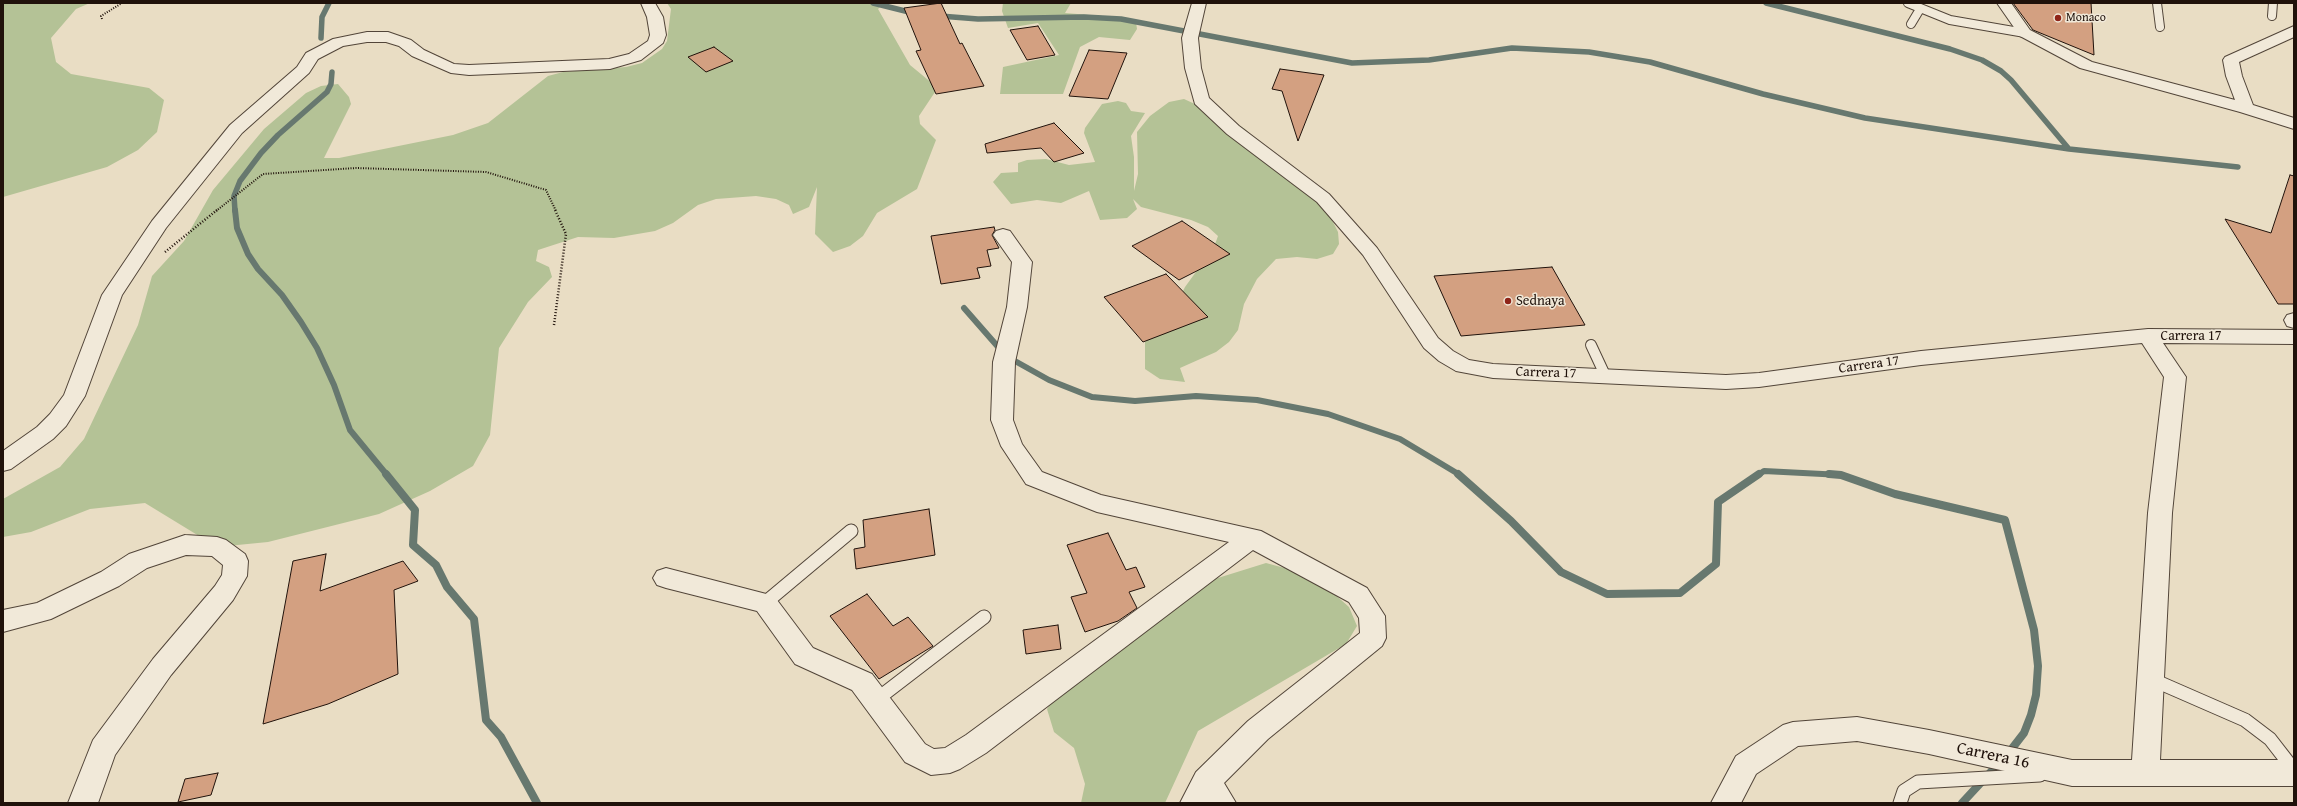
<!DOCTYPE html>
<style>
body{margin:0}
#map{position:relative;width:2297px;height:806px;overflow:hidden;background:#e9ddc4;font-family:"Gentium Book Plus",serif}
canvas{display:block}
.frame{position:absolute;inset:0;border:4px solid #20120b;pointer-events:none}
</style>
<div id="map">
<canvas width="2297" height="806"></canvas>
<div class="frame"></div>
</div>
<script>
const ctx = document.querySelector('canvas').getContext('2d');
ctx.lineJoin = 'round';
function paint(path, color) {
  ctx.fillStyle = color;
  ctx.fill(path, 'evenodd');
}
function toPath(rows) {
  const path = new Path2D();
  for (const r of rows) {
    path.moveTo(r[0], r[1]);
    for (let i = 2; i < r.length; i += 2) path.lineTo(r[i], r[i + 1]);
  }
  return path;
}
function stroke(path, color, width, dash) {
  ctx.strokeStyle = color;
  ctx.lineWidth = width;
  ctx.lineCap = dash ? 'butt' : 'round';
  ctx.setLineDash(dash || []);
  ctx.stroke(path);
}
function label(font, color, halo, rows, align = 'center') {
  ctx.font = font + ' "Gentium Book Plus",serif';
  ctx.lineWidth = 3;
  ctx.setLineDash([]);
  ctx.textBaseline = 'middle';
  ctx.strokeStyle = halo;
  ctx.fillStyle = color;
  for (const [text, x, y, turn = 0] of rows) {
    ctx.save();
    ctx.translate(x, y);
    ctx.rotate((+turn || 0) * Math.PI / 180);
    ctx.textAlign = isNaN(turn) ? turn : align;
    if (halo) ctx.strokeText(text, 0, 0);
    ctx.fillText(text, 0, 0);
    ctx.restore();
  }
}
const green = toPath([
 [3,3,90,3,76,9,51,38,56,62,71,74,149,88,164,100,157,132,138,150,107,167,3,197],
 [667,3,884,3,878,9,910,65,933,84,935,92,919,116,920,124,936,140,917,189,877,213,863,236,850,246,833,252,815,234,817,187,809,207,793,214,789,205,776,199,756,196,716,199,698,205,673,223,655,231,614,238,578,237,538,250,536,261,549,267,552,277,528,302,499,348,490,435,473,466,430,491,379,514,268,542,217,547,145,503,90,509,31,532,3,537,3,499,60,467,84,439,138,325,152,276,184,241,213,190,264,129,306,93,321,86,338,84,349,97,351,104,324,158,339,158,453,135,488,123,548,76,563,72,626,67,642,63,662,49,667,41,671,9],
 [1003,3,1071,3,1065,13,1128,18,1136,22,1137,29,1130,40,1099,37,1080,47,1063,94,1000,94,1003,67,1059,55,1038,23,1008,28,1002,11],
 [1184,99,1234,122,1245,129,1328,212,1338,232,1339,244,1333,254,1317,259,1297,257,1276,259,1257,279,1244,304,1238,330,1229,342,1216,352,1180,368,1185,382,1160,379,1145,369,1145,342,1168,321,1185,287,1214,247,1218,236,1208,227,1191,220,1141,207,1133,199,1137,209,1127,218,1100,220,1089,191,1061,203,1037,200,1011,204,993,182,1001,173,1018,172,1018,163,1027,160,1046,159,1069,165,1095,162,1084,133,1085,128,1102,104,1118,101,1126,103,1131,111,1145,113,1131,136,1134,157,1134,191,1138,174,1137,132,1150,116,1169,102],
 [1266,563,1314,576,1349,607,1357,626,1346,644,1198,731,1165,803,1081,803,1085,784,1074,748,1054,732,1047,709,1061,688,1173,592]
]);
const streamFar2 = toPath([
 [873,3,913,13],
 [1766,3,1950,49,1982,60,2001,71,2011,80,2069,149,2238,167],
 [940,16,978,19,1084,17,1121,19,1352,63,1429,60,1512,48,1589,52,1650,62,1763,94,1865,118,2069,149],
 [321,38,322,17,329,3],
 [235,211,234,196,240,181,261,153,278,135,327,92,331,84,332,72]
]);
const streamFar1 = toPath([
 [235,210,237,228,248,254,258,269,282,295,301,322,317,348,334,385,350,430,387,475],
 [964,308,1006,356,1049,380,1092,397,1135,401,1196,396,1257,400,1328,414,1400,439,1460,475],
 [1758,475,1764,471,1842,475]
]);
const stream = toPath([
 [386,474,415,510,413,545,436,565,447,587,474,619,486,720,501,737,537,803],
 [1458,474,1511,521,1561,572,1607,594,1680,593,1716,564,1718,502,1759,474],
 [1829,474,1841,475,1895,494,2005,520,2034,630,2038,666,2036,695,2031,715,2024,733,2007,755],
 [1962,803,2000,762]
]);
const building = toPath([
 [941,3,960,44,962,43,984,86,936,94,916,51,921,50,904,8,941,3],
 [2013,3,2091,3,2094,55,2033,30,2013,3],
 [1038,26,1055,55,1027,60,1010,30,1038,26],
 [714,47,733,61,706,72,688,57,714,47],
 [1089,50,1127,53,1108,99,1069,96,1089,50],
 [1280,69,1324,75,1298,141,1282,91,1272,89,1280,69],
 [1054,123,1084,153,1054,162,1041,148,987,153,985,144,1054,123],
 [2290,175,2294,176,2294,304,2278,304,2225,219,2271,233,2290,175],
 [1182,221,1230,254,1179,280,1132,246,1182,221],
 [994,227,995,230,992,235,999,248,987,250,991,266,977,268,980,278,941,284,931,236,994,227],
 [1552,267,1585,325,1461,336,1434,276,1552,267],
 [1166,274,1208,317,1143,342,1104,297,1166,274],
 [929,509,935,555,856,569,854,549,865,547,863,520,929,509],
 [1108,533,1126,570,1136,567,1145,587,1129,592,1137,608,1118,621,1085,632,1071,597,1087,593,1067,545,1108,533],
 [326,554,320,591,403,561,418,581,394,590,398,674,328,704,263,724,293,561,326,554],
 [867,594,893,626,908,617,933,646,879,679,830,616,867,594],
 [1058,625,1061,649,1026,654,1023,630,1058,625],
 [218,773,211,795,178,802,185,779,218,773]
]);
const pathFar1 = toPath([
 [102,19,101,16,122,3],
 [216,211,263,174,356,168,486,172,546,190,556,211]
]);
const path = toPath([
 [165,252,217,210],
 [554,325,566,234,555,210]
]);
const laneFar2 = toPath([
 [1908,3,1950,20,2025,33],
 [2157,3,2160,27],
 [2272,16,2273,3],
 [1911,24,1920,9]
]);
const laneFar1 = toPath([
 [1591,345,1605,375]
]);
const lane = toPath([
 [765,603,851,531],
 [2151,679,2245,720,2270,739,2294,770],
 [876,700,984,617],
 [1900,803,1904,791,1918,782,2040,775]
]);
const street = toPath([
 [641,3,655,3,663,17,666,35,663,43,641,60,610,69,469,75,451,73,412,56,399,46,386,42,367,42,343,46,318,59,309,73,242,133,166,228,122,295,85,396,66,426,53,439,11,469,3,471,3,451,37,427,50,414,64,395,102,295,152,221,230,125,297,67,306,53,333,39,367,32,388,32,411,40,424,50,454,64,469,65,609,59,629,54,648,41,650,35,647,17,641,3],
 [1192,3,1206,3,1198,38,1201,68,1209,98,1239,126,1329,194,1377,248,1438,338,1453,351,1469,360,1493,364,1726,375,1759,373,1921,351,2148,329,2294,330,2294,344,2163,343,2186,377,2172,513,2160,760,2294,760,2294,786,2072,786,1929,754,1857,741,1798,746,1756,774,1741,803,1711,803,1736,756,1783,725,1793,722,1857,717,1929,730,2072,760,2132,760,2148,513,2164,377,2142,343,1921,365,1759,387,1726,389,1493,378,1456,371,1439,361,1424,348,1363,255,1317,202,1227,134,1195,104,1185,68,1182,38,1192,3],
 [1997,3,2011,3,2030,30,2092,62,2235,100,2226,76,2223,60,2225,57,2294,26,2294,37,2239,62,2242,76,2253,105,2294,118,2294,129,2240,112,2080,68,2020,36,1997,3],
 [1003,229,1010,231,1032,262,1027,307,1015,362,1013,420,1022,444,1042,472,1101,495,1261,531,1367,588,1385,616,1386,638,1382,646,1268,739,1224,783,1236,803,1180,803,1196,772,1248,721,1360,633,1359,618,1349,602,1253,550,986,753,960,769,950,773,931,775,905,762,852,690,795,664,757,611,666,588,657,585,653,578,657,571,666,568,774,596,813,648,872,674,925,744,934,749,945,748,966,735,1229,542,1097,512,1026,484,1001,446,991,420,993,362,1007,307,1012,262,993,235,996,231,1003,229],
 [2294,313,2294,328,2287,326,2284,320,2287,315,2294,313],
 [185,535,217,537,226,540,245,554,248,561,247,576,233,600,171,675,115,755,98,803,68,803,93,740,153,659,215,586,222,575,223,565,212,556,186,555,147,568,119,586,51,619,3,632,3,610,37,603,101,572,129,554,185,535]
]);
const markers = [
 [2058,18,4,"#8f2418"],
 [1508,301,4,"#8f2418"]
];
const farPoinames = [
 ["Monaco",2066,18]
];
const poiNames = [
 ["Sednaya",1516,301]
];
const streetNames = [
 ["Carrera 17",2191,336],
 ["Carrera 17",1869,365,-8],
 ["Carrera 17",1546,373,2]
];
const nearStreetnames = [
 ["Carrera 16",1993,756,12]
];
paint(green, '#b4c296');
stroke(streamFar2, '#67786f', 5.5);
stroke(streamFar1, '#67786f', 6);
stroke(stream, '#67786f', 8);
paint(building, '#d3a081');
stroke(building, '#20120b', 1);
stroke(laneFar2, '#524539', 10);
stroke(laneFar1, '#524539', 12);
stroke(lane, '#524539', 15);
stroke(street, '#524539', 2);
stroke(pathFar1, '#20120b', 2, [1, 1.5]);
stroke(path, '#20120b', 2.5, [1, 2]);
stroke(laneFar2, '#f1e9d9', 8);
stroke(laneFar1, '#f1e9d9', 10);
stroke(lane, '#f1e9d9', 13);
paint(street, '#f1e9d9');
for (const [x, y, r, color] of markers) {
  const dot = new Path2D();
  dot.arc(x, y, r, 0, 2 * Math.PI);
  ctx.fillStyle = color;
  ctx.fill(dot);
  stroke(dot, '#f1e9d9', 1.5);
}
label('12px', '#20120b', '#f1e9d9', farPoinames, 'left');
label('14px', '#20120b', '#f1e9d9', poiNames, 'left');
label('14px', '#20120b', '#f1e9d9', streetNames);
label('17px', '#20120b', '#f1e9d9', nearStreetnames);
</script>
